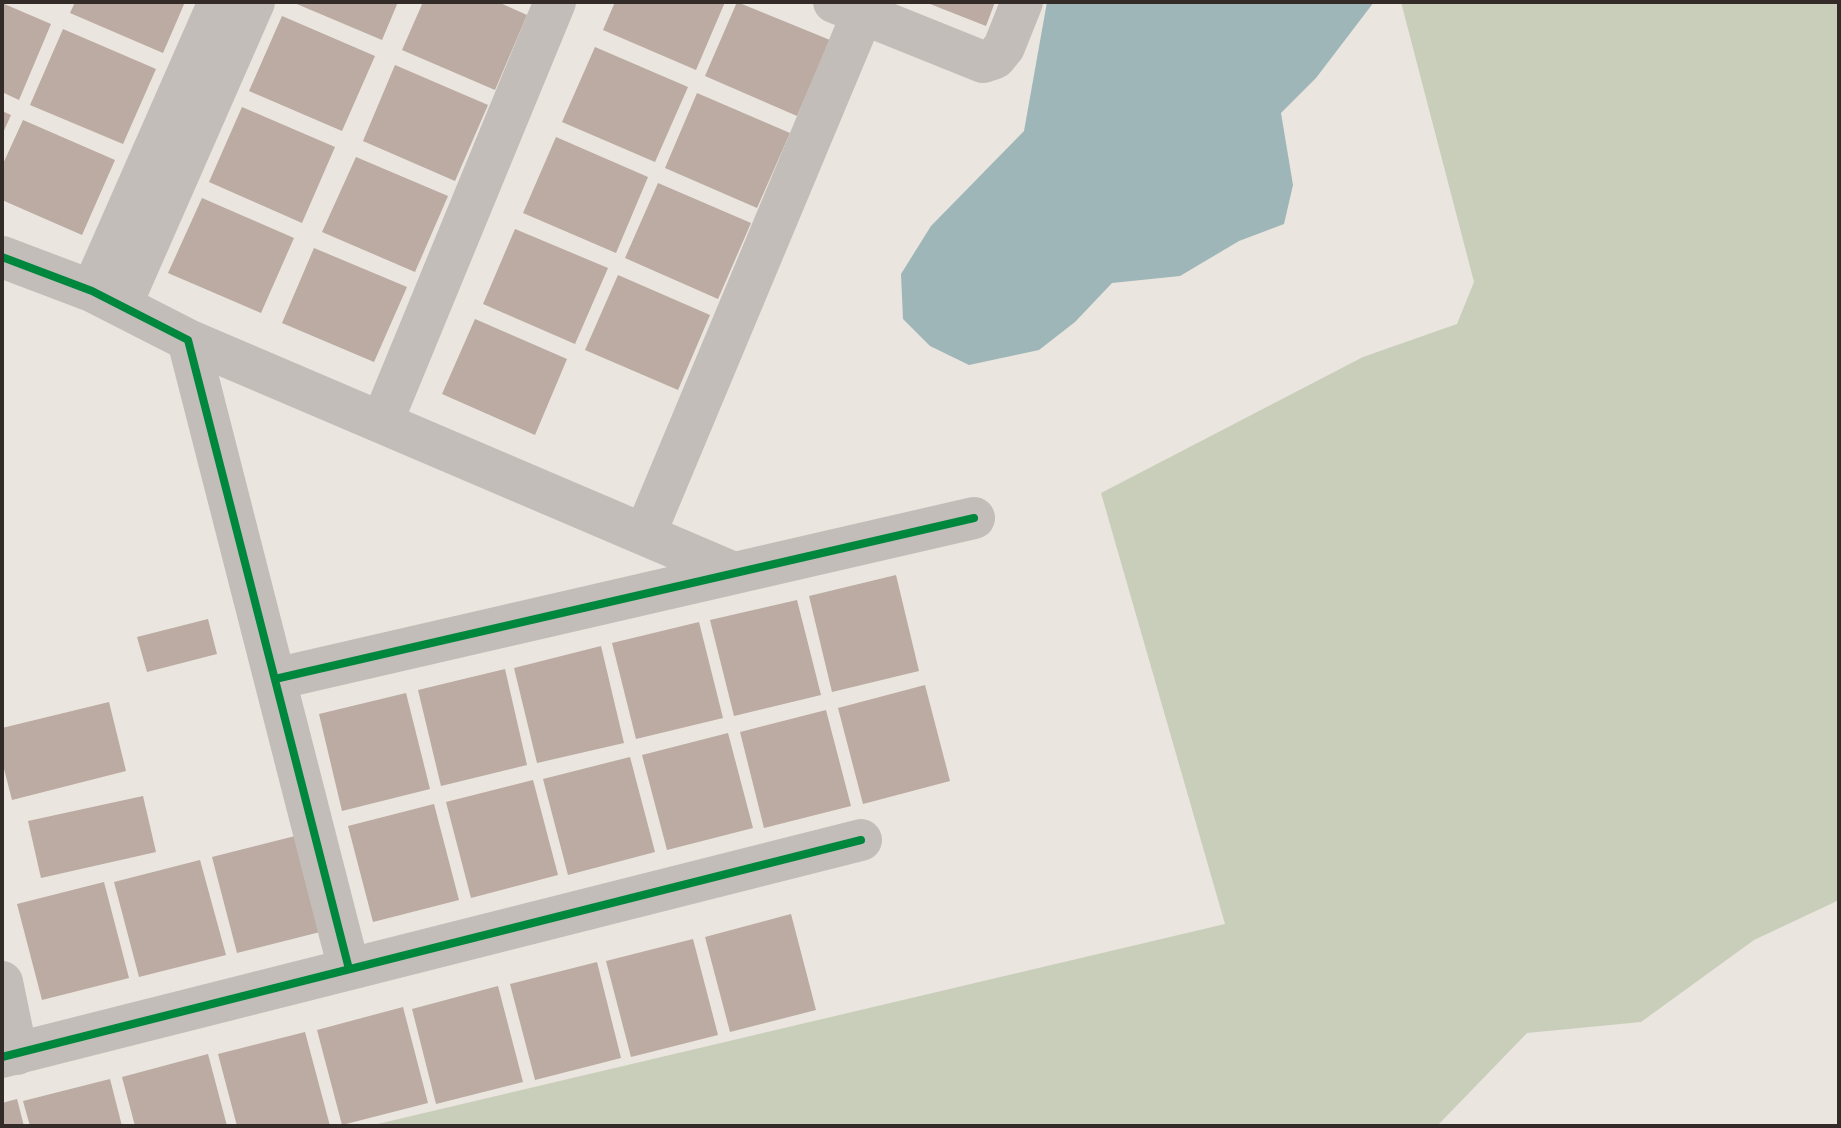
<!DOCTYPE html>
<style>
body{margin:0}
#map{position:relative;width:1841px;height:1128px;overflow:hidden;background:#eae5de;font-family:"Sofia Sans Condensed",sans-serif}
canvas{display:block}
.frame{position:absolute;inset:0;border:4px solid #322b27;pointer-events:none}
</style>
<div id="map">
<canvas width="1841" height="1128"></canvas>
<div class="frame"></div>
</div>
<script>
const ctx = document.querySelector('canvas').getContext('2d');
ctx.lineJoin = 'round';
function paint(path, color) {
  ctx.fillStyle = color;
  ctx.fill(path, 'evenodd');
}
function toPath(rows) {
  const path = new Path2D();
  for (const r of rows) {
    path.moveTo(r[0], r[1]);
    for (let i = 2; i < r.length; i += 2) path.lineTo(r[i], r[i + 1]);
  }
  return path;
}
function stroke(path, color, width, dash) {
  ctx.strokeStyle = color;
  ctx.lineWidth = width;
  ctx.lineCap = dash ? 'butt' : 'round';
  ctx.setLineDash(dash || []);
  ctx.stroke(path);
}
const green = toPath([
 [1401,2,1839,2,1839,900,1754,940,1641,1022,1527,1033,1437,1126,369,1126,1225,924,1101,493,1363,357,1457,324,1474,282]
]);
const water = toPath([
 [1047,2,1374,2,1316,78,1281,113,1293,185,1284,224,1239,241,1180,276,1112,283,1075,322,1039,350,969,365,930,346,903,319,901,274,931,226,1024,131]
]);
const building = toPath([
 [75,2,185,2,163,53,70,13],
 [292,2,398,2,382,40],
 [423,2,498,2,527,15,495,90,402,50],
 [615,2,725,2,696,70,603,30],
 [737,2,830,40,797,116,705,76],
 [925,2,995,2,986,26],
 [2,3,51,24,19,100,2,92],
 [282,16,375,56,342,131,249,91],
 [63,29,156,69,123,144,30,105],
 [595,47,688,87,655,162,562,122],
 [395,65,488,105,455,181,363,141],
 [697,93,790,133,757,208,665,168],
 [242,107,335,147,302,223,209,182],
 [2,111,11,115,2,135],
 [23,120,115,160,82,235,2,200,2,166],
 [556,137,648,177,616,253,523,213],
 [356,157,448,196,415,272,322,232],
 [658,183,751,223,718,299,625,258],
 [202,198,294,238,261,313,168,273],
 [515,229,608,268,575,344,483,304],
 [314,248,407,287,374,362,282,323],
 [618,275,710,315,678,390,585,350],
 [475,319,567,359,535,435,442,394],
 [896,575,919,671,832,692,809,596],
 [797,600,821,695,734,716,710,620],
 [208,619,217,654,147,672,137,637],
 [699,622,723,718,636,739,612,643],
 [601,646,624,743,537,763,514,668],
 [505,669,527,765,441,786,418,690],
 [925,685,950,781,863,804,838,708],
 [406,693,430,789,342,811,319,714],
 [109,702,126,771,12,800,2,761,2,728],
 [826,710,851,806,764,828,740,732],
 [728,733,753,828,667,850,642,755],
 [630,757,655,852,568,875,543,779],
 [533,780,558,875,471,898,446,802],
 [143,796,156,852,41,878,28,821],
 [434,804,459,900,373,922,348,826],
 [299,835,324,931,237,953,212,857],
 [200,860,226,955,139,977,114,882],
 [104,882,129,978,42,1000,17,904],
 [791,914,816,1010,730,1032,705,937],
 [693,939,718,1035,631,1057,606,961],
 [597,962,621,1058,535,1080,510,984],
 [498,986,523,1082,436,1104,412,1009],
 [403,1007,428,1103,342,1125,317,1030],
 [305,1032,330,1126,237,1126,218,1054],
 [208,1054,227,1126,135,1126,122,1077],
 [110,1079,122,1126,30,1126,23,1101],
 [17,1099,24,1126,2,1126,2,1103]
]);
const minor = toPath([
 [834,2,983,62,995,58,1004,47,1022,2],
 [2,257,92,291,188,340,349,969],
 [92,291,219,2],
 [121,305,254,2],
 [188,340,734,573],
 [382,422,555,2],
 [645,534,862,15],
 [275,679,974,518],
 [2,982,17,1054],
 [2,1057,861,840]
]);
const cycleway = toPath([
 [2,257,92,291,188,340,349,969],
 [275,679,974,518],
 [2,1057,861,840]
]);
paint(green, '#c9ceba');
paint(water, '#9eb6b8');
paint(building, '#bbaba2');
stroke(minor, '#c2bdb8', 42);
stroke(cycleway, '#00873e', 8);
</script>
